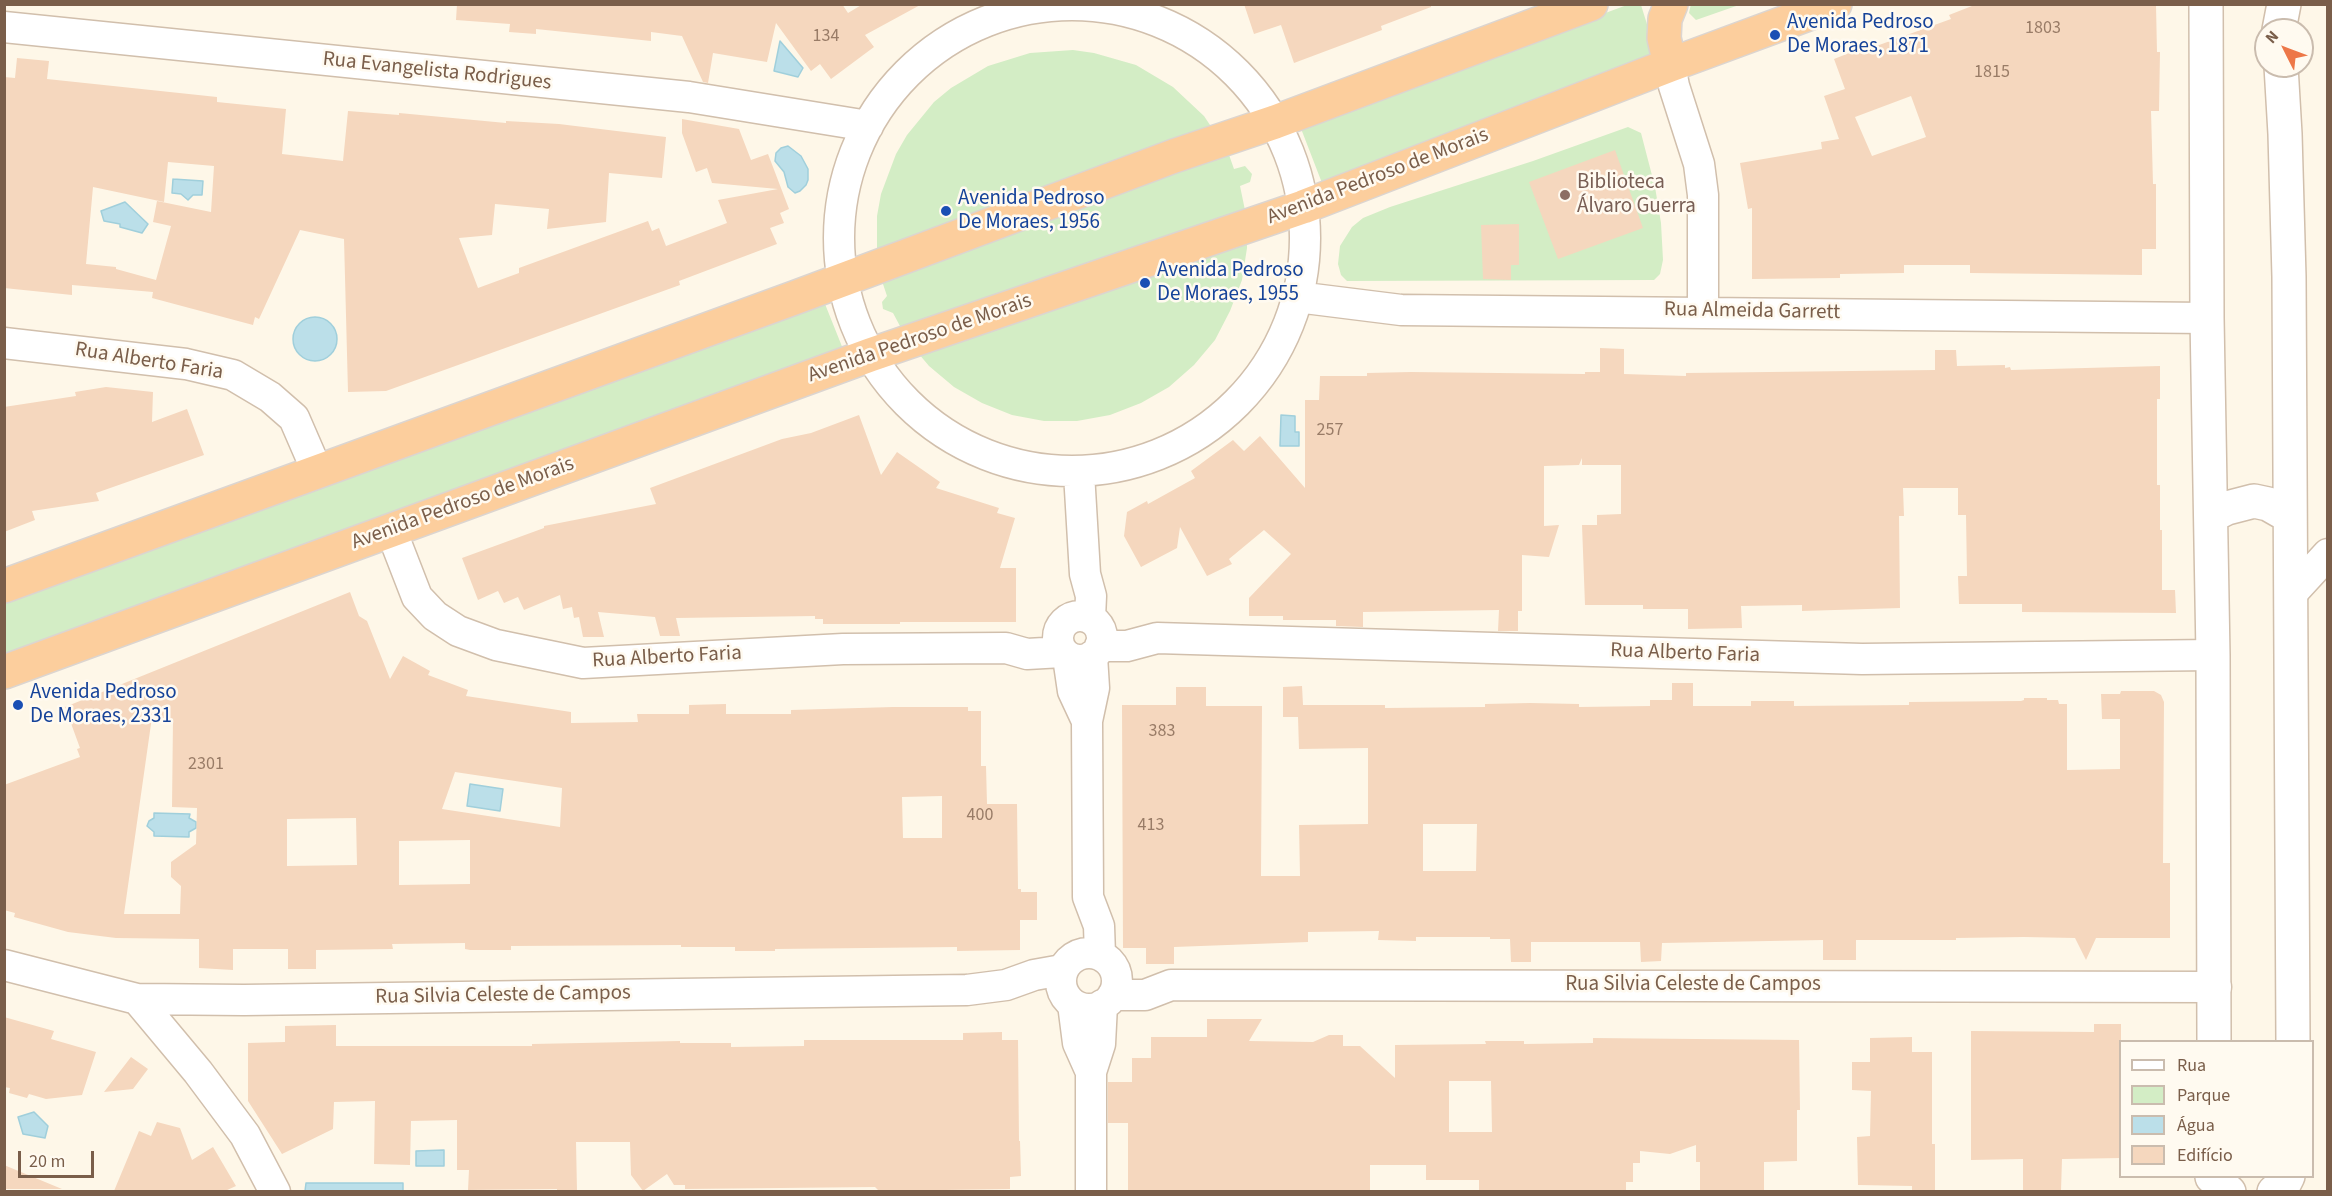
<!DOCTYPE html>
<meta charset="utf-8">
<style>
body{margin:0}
#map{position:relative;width:2332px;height:1196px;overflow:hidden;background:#fef7e8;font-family:"Source Sans 3",sans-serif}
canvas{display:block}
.frame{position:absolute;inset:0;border:6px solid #7a5e4a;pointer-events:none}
.legend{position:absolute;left:2119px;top:1040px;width:195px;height:138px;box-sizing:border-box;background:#fffaf0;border:2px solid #cabcae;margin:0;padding:8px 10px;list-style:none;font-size:18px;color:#7a5e4a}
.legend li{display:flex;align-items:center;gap:12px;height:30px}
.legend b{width:30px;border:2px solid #cabcae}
.north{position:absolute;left:2254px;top:18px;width:60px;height:60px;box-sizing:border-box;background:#fffaf0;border:2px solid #cabcae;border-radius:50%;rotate:312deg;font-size:16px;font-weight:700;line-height:24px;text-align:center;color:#7a5e4a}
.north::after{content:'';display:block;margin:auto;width:21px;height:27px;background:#ed7748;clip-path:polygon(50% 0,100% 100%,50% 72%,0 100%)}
.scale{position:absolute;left:18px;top:1151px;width:76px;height:27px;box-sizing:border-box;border:3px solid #7a5e4a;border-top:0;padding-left:8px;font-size:18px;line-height:21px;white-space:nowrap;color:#7a5e4a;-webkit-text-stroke:4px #fffaf0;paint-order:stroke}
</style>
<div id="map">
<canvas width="2332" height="1196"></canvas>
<div class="frame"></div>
<ul class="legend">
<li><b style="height:8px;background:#fff"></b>Rua</li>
<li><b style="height:16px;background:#d3edc5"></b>Parque</li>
<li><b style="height:16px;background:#bbdfe9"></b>Água</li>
<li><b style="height:16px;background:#f5d7be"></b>Edifício</li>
</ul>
<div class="north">N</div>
<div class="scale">20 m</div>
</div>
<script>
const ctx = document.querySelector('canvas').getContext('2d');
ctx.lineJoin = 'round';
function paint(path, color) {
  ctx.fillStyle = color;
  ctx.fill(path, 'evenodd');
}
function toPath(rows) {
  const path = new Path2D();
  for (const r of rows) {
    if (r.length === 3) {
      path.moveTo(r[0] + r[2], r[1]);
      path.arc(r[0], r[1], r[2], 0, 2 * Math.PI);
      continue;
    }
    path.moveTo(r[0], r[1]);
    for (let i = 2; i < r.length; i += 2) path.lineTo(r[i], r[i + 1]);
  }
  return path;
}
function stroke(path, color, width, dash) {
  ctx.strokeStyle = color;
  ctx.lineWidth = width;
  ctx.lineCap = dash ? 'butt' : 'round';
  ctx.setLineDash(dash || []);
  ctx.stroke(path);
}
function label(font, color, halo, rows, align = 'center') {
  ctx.font = font + ' "Source Sans 3",sans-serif';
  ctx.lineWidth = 5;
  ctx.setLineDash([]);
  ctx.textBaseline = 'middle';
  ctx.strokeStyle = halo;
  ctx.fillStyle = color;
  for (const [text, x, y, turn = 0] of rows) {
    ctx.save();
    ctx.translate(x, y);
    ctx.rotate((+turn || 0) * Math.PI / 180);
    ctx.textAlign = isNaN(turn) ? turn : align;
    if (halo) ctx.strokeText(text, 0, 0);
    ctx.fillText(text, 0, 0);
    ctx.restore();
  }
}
const green = toPath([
 [1691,4,1739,4,1739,5,1696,20,1689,13],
 [1627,5,1641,5,1656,53,1322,183,1300,126],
 [1073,50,1094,53,1136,65,1173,87,1204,116,1228,152,1234,169,1245,166,1252,174,1250,182,1240,186,1246,215,1247,248,1242,280,1230,311,1215,340,1194,365,1169,387,1141,403,1110,415,1077,421,1044,421,1012,415,982,403,954,387,929,366,908,341,893,313,883,309,882,302,887,296,882,281,877,248,877,216,881,194,896,154,907,135,934,102,951,88,988,66,1030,53],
 [1628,127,1641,133,1655,187,1661,223,1663,260,1660,274,1654,280,1347,281,1341,275,1338,264,1340,246,1352,227,1363,218,1390,207,1533,161],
 [823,299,845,354,5,654,5,598]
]);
const water = toPath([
 [780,41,803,68,798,77,774,71,780,41],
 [788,146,801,156,808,169,808,180,806,185,800,191,795,193,788,187,784,172,775,161,776,153,781,148,788,146],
 [173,179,203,181,202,195,193,195,188,200,181,194,172,193,173,179],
 [125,202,148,224,142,233,120,227,120,224,104,221,101,211,125,202],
 [315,339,22],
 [1281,415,1295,416,1295,432,1299,432,1299,446,1280,446,1281,415],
 [470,784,503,789,500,811,467,806,470,784],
 [154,813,190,814,189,818,196,822,196,828,189,832,189,837,154,836,154,832,147,826,149,821,154,818,154,813],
 [34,1112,48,1126,45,1138,23,1134,18,1117,34,1112],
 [444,1150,444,1166,416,1166,416,1151,444,1150],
 [306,1183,403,1183,403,1191,305,1191,306,1183]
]);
const building = toPath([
 [457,4,842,4,848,13,863,4,922,4,865,35,874,47,831,79,820,64,811,71,776,23,767,62,713,53,708,83,703,82,682,36,651,32,651,41,536,29,536,34,509,32,510,24,456,20],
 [1244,4,1431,4,1431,7,1381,26,1382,30,1294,63,1281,25,1254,34],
 [1977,4,2156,5,2157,52,2160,52,2159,111,2151,111,2153,184,2156,184,2156,249,2142,249,2142,275,1970,273,1970,265,1904,265,1904,273,1840,274,1840,278,1752,279,1752,208,1748,209,1740,163,1822,149,1821,142,1839,139,1824,96,1845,89,1834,59,1867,46,1868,49,1951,19,1949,15],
 [1911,96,1926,137,1872,156,1855,117],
 [17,58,49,61,47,79,217,97,217,102,286,109,282,154,343,161,348,111,399,115,399,113,506,123,506,121,559,124,666,137,662,178,609,173,606,222,547,229,549,209,495,204,492,235,459,238,478,288,519,273,519,268,648,221,652,231,659,228,666,246,727,223,718,200,778,189,712,183,707,168,696,172,682,133,682,119,739,129,751,160,768,154,789,209,780,213,784,223,770,228,777,244,679,281,680,285,386,391,348,392,344,239,300,230,259,319,255,317,253,325,152,298,153,292,72,285,72,295,4,288,4,77,15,78],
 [168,162,214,166,211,212,157,201,153,222,171,226,156,280,116,269,116,267,86,264,93,187,164,202],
 [1615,150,1643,228,1558,259,1529,182],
 [1519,224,1519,265,1511,265,1511,280,1483,279,1481,225],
 [1600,348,1624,349,1624,374,1686,376,1686,373,1935,370,1935,350,1956,350,1957,366,2005,365,2005,368,2010,367,2011,370,2160,366,2160,399,2157,399,2157,485,2160,485,2160,530,2162,530,2162,590,2175,590,2176,613,2022,612,2022,604,1959,604,1958,576,1967,576,1966,515,1958,515,1958,488,1903,488,1904,516,1899,516,1900,608,1802,611,1802,605,1741,606,1742,628,1688,629,1688,609,1643,609,1643,605,1585,605,1582,525,1597,525,1597,515,1621,514,1621,465,1582,465,1582,458,1579,465,1544,466,1544,526,1559,525,1549,557,1522,555,1522,611,1518,611,1518,631,1498,631,1499,610,1363,612,1363,627,1336,626,1336,620,1283,620,1283,616,1249,616,1249,598,1291,554,1264,530,1229,559,1232,564,1207,576,1180,527,1177,548,1141,567,1124,536,1127,512,1147,501,1148,504,1195,478,1191,471,1233,440,1244,451,1260,436,1305,488,1305,400,1319,400,1320,376,1367,376,1367,373,1411,372,1585,374,1585,372,1600,372],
 [106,387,153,392,152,422,187,409,204,455,96,493,99,501,32,511,35,520,4,532,4,407,76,396,75,392],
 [859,415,881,475,897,452,940,482,936,488,999,508,997,513,1015,518,1000,568,1016,568,1016,622,900,622,900,624,823,624,823,619,815,619,815,616,676,618,680,636,660,636,655,617,598,612,604,637,583,637,579,617,574,618,572,607,563,609,560,595,524,610,518,597,504,603,498,591,478,600,462,558,544,528,544,526,656,504,650,488,782,439,811,433],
 [350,592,359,616,367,621,390,679,403,656,430,671,428,675,468,690,466,696,571,712,571,723,638,722,637,714,689,714,689,705,726,704,726,714,791,714,791,710,893,707,968,707,968,711,981,711,981,766,986,766,987,804,1017,804,1018,889,1021,889,1021,892,1037,892,1037,920,1020,920,1020,950,957,951,957,947,775,949,775,951,735,951,735,947,681,947,681,945,511,946,511,950,470,950,465,949,465,943,392,944,393,949,316,950,316,969,288,969,288,949,233,949,233,970,199,968,199,939,116,938,68,932,14,917,15,913,4,910,4,785,80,757,77,749,80,748,65,707],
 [152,717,173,719,172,807,197,808,196,844,171,862,171,877,181,886,180,914,124,914],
 [455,772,562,788,560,827,442,809],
 [942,796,942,838,903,838,902,797],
 [356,818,357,865,287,866,287,819],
 [470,840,470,884,399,885,399,841],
 [1672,683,1693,683,1693,706,1751,706,1751,701,1794,701,1794,706,1909,705,1909,702,2021,701,2024,700,2024,698,2047,698,2047,700,2058,700,2059,704,2067,704,2067,770,2120,769,2120,719,2102,719,2101,694,2120,694,2121,691,2154,691,2161,695,2164,702,2163,863,2170,863,2170,938,2096,938,2086,960,2075,938,2024,937,1956,938,1956,940,1856,940,1856,960,1823,960,1823,940,1662,943,1661,961,1641,962,1640,942,1531,942,1531,962,1511,962,1510,939,1490,939,1490,937,1416,937,1416,941,1378,940,1379,931,1308,932,1308,942,1174,947,1174,964,1146,964,1146,948,1123,948,1122,705,1176,705,1176,687,1206,687,1206,706,1262,706,1261,876,1300,876,1299,825,1368,824,1368,748,1299,749,1298,717,1283,717,1283,687,1302,686,1303,705,1385,705,1385,708,1485,707,1485,704,1530,703,1579,704,1579,707,1650,706,1650,700,1672,700],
 [1423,824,1477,824,1476,871,1423,871],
 [4,1017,54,1031,51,1039,96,1052,82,1095,46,1099,29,1094,27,1098,9,1093,10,1088,4,1087],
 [1207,1019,1262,1019,1249,1041,1313,1042,1329,1035,1343,1035,1343,1046,1360,1046,1395,1078,1395,1045,1486,1044,1485,1041,1524,1041,1524,1044,1593,1043,1593,1038,1799,1040,1800,1110,1797,1110,1797,1161,1764,1162,1764,1191,1700,1191,1700,1162,1696,1162,1696,1145,1670,1154,1640,1151,1640,1163,1633,1163,1633,1182,1626,1182,1626,1191,1479,1191,1479,1180,1426,1180,1426,1165,1370,1165,1370,1191,1128,1191,1128,1123,1108,1123,1108,1082,1132,1082,1132,1058,1151,1058,1151,1037,1207,1037],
 [1449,1081,1491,1081,1492,1132,1449,1132],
 [2094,1024,2121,1024,2121,1158,2062,1159,2061,1191,2023,1191,2023,1159,1971,1160,1971,1031,2094,1032],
 [336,1025,336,1046,532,1046,532,1044,680,1041,680,1043,731,1043,731,1047,804,1046,804,1040,963,1040,963,1033,1002,1032,1002,1040,1018,1040,1019,1141,1020,1141,1021,1176,1010,1177,1010,1189,879,1191,875,1187,685,1189,685,1185,674,1185,667,1174,643,1191,631,1175,630,1142,576,1142,577,1191,557,1191,557,1189,468,1190,469,1170,457,1170,457,1120,411,1121,410,1165,374,1164,375,1101,334,1102,333,1129,282,1154,248,1101,248,1043,285,1042,285,1026],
 [1912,1037,1912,1052,1932,1052,1932,1144,1935,1144,1935,1191,1912,1191,1912,1186,1858,1185,1857,1137,1870,1136,1871,1091,1852,1090,1852,1062,1870,1062,1870,1038],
 [131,1057,148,1069,133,1089,104,1092],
 [157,1122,180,1128,192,1160,213,1147,236,1186,225,1191,114,1191,139,1131,151,1136],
 [4,1165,62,1189,4,1189]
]);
const minor = toPath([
 [1072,238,233],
 [4,27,689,97,868,126],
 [1670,65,1674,86,1699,164,1703,195,1703,311],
 [1297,297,1401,310,2207,318],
 [4,343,186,364,233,375,270,397,294,418,317,471],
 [1079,473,1085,574,1091,596,1090,618],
 [391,530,417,597,435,616,458,631,496,645,583,663,843,649,1006,648,1027,654,1062,652],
 [2292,593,2328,554],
 [1080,638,22],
 [1100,646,1127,646,1157,638,1862,659,2213,655],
 [1092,656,1094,688,1087,721,1088,897,1099,926,1100,955],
 [1068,657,1073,691,1087,721],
 [1089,981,28],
 [4,965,137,999,244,1000,967,990,1006,985,1034,975,1062,970],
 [1113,995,1145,995,1171,985,2216,987],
 [137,999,198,1072,245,1135,275,1192],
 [1073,1004,1078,1043,1091,1072],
 [1091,1192,1091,1072,1100,1044,1102,1005]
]);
const tertiary = toPath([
 [2206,4,2207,318,2213,655,2214,1042],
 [2279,30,2284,4],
 [2281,66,2285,134,2289,277,2293,1042],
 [2211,516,2227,508,2254,501,2268,504,2289,516],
 [2212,1177,2229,1192],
 [2274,1192,2284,1184,2288,1176]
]);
const trunk = toPath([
 [1670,65,1664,38,1665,19,1671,4],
 [4,586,794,298,1174,156,1275,122,1591,4],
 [4,672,870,355,1303,207,1670,65,1835,4]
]);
const markers = [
 [1775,35,6,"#1a4fb4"],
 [1565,195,6,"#8d6e63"],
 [946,211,6,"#1a4fb4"],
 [1145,283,6,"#1a4fb4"],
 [18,705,6,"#1a4fb4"]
];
const numberNames = [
 ["1803",2043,29],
 ["134",826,37],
 ["1815",1992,73],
 ["257",1330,431],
 ["383",1162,732],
 ["2301",206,765],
 ["400",980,816],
 ["413",1151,826]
];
const transitNames = [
 ["Avenida Pedroso",1787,23],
 ["De Moraes, 1871",1787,47],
 ["Avenida Pedroso",958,199],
 ["De Moraes, 1956",958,223],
 ["Avenida Pedroso",1157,271],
 ["De Moraes, 1955",1157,295],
 ["Avenida Pedroso",30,693],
 ["De Moraes, 2331",30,717]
];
const streetNames = [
 ["Rua Evangelista Rodrigues",437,72,6],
 ["Avenida Pedroso de Morais",1378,177,-21],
 ["Rua Almeida Garrett",1752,312,1],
 ["Avenida Pedroso de Morais",920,339,-19],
 ["Rua Alberto Faria",149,362,9],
 ["Avenida Pedroso de Morais",463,504,-20],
 ["Rua Alberto Faria",1685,654,2],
 ["Rua Alberto Faria",667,658,-3],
 ["Rua Silvia Celeste de Campos",1693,985],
 ["Rua Silvia Celeste de Campos",503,996,-1]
];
const educationNames = [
 ["Biblioteca",1577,183],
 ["Álvaro Guerra",1577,207]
];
paint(green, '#d3edc5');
paint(water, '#bbdfe9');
stroke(water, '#a0cfdb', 1.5);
paint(building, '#f5d7be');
stroke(minor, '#d1bfac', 33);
stroke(tertiary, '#d1bfac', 36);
stroke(trunk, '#dcd5d0', 36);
stroke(minor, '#fff', 30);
stroke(tertiary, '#fff', 33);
stroke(trunk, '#fcce9d', 33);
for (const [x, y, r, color] of markers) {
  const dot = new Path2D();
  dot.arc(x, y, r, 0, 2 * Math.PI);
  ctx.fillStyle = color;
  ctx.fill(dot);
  stroke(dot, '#fffaf0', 2);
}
label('18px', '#997c67', null, numberNames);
label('21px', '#164399', '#fffaf0', transitNames, 'left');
label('21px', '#7a5e4a', '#fffaf0', streetNames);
label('21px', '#785e54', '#fffaf0', educationNames, 'left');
</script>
